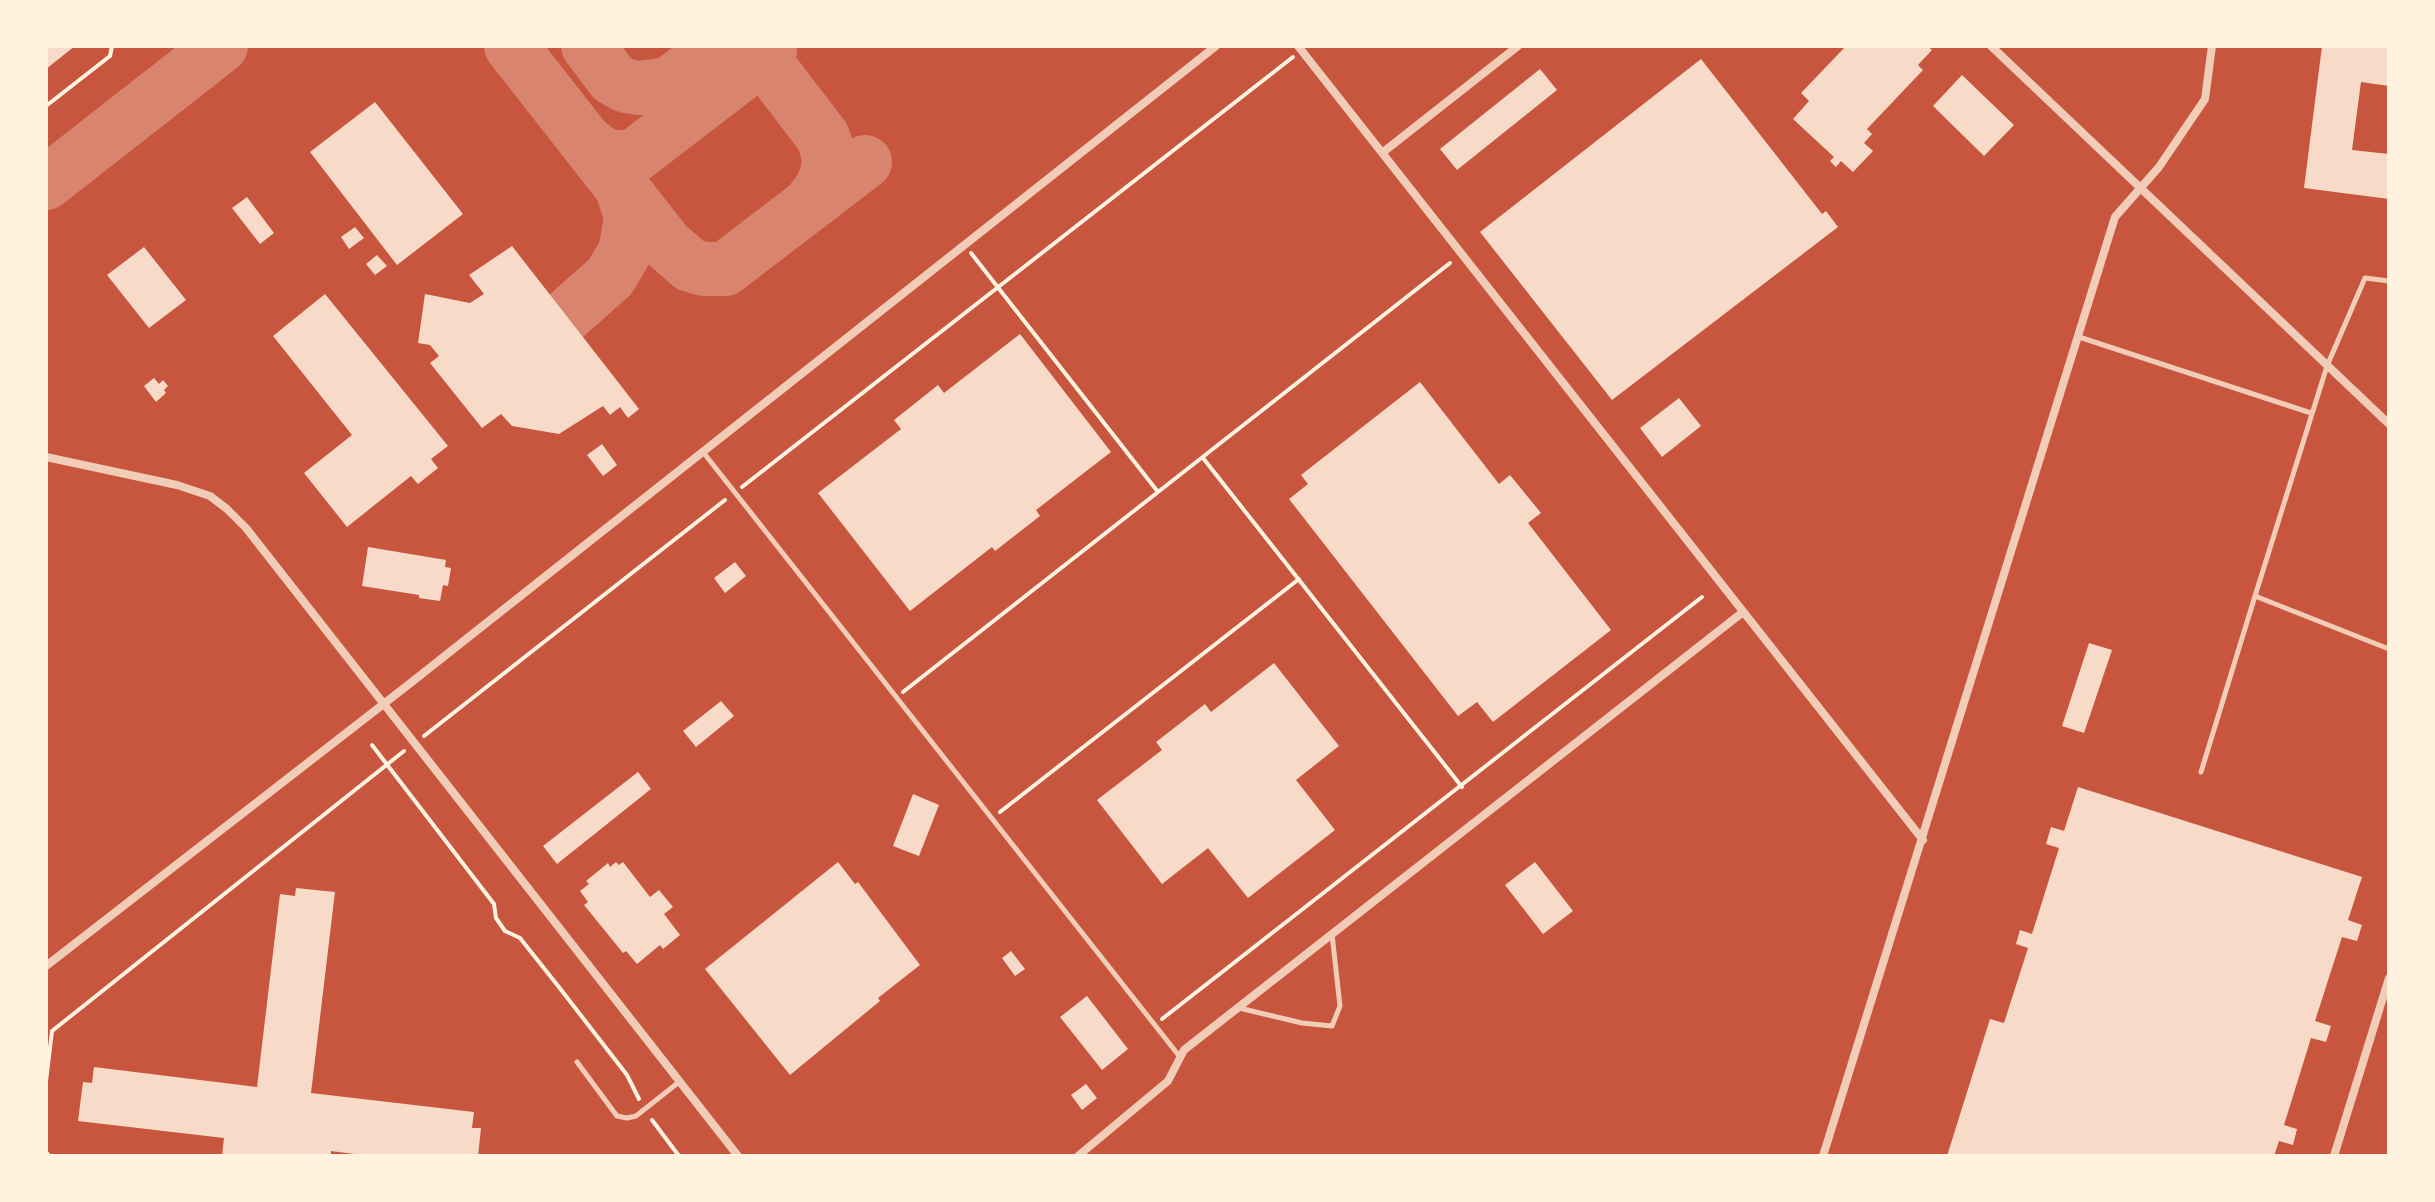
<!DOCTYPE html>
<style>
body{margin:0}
#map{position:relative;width:2435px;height:1202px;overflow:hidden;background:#c8553d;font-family:Quicksand,sans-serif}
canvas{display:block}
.frame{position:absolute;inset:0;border:48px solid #fff3e0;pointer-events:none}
</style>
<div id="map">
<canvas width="2435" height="1202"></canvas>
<div class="frame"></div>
</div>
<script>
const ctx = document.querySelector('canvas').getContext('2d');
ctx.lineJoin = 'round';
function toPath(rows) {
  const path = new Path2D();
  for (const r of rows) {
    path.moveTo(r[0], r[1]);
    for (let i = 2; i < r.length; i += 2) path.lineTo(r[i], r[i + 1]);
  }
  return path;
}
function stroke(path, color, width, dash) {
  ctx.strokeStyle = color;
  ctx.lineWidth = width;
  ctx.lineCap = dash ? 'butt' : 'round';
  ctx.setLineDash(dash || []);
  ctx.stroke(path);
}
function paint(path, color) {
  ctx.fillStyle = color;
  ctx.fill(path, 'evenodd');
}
const taxiway = toPath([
 [511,46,666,244,690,265,704,269,725,269,865,162],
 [588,46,613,79,626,86,639,88,669,84,719,46],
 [763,46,771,69,823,137,826,146,829,159,827,173,822,187,808,206],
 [586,141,601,153,613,157,633,157,770,52],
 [46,183,221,46],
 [566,316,610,277,625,252,631,217,622,188]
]);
const building = toPath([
 [46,46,75,46,46,69],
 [1846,46,1927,46,1932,50,1918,65,1923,70,1867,129,1872,134,1864,143,1873,151,1853,172,1841,161,1836,167,1830,161,1834,157,1793,119,1809,101,1801,93],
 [2322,46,2389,48,2389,86,2361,82,2352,150,2389,154,2389,199,2304,188],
 [1701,59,1822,214,1826,211,1838,227,1612,400,1480,232],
 [1540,69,1557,90,1457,170,1440,149],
 [1962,75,2014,125,1984,156,1933,106],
 [375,102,463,214,397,265,310,152],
 [247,197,274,233,260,244,232,208],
 [355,227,364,238,349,249,341,237],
 [512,246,639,409,628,418,620,407,610,415,603,406,559,434,512,426,501,414,482,428,430,363,439,356,430,345,418,343,425,294,470,303,484,294,469,275],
 [144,247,186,300,149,328,107,275],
 [377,255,387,266,375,275,366,264],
 [325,294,448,446,431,459,438,468,418,484,411,476,347,527,304,473,352,435,273,336],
 [1020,334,1111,452,1036,510,1040,516,995,551,992,547,910,611,818,493,901,429,894,420,938,385,944,393],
 [154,378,159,384,163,380,168,386,164,390,166,393,156,402,144,386],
 [1420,382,1499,484,1510,475,1541,513,1528,523,1611,630,1493,722,1477,702,1458,716,1289,499,1308,484,1301,475],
 [1679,398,1701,426,1662,457,1640,428],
 [602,444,617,465,603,476,587,455],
 [368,547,446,560,445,567,451,568,448,586,443,585,440,601,419,598,419,595,362,586],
 [735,562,746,576,725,593,714,578],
 [2089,643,2112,650,2084,733,2062,726],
 [1274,663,1339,746,1296,780,1335,830,1248,898,1208,848,1162,884,1097,800,1162,750,1156,742,1205,704,1211,712],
 [721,701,734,716,696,747,683,731],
 [638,772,651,789,557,864,543,846],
 [2078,787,2362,877,2348,920,2362,925,2357,941,2342,937,2315,1021,2331,1026,2326,1042,2311,1038,2284,1125,2297,1129,2293,1145,2279,1141,2274,1156,1947,1156,1990,1019,2004,1023,2028,948,2016,944,2020,930,2032,934,2059,848,2046,844,2051,827,2064,831],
 [913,794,939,805,919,856,893,846],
 [616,862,619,865,623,862,650,897,659,890,673,907,664,914,680,935,663,949,660,945,637,964,626,951,623,953,584,905,588,902,580,891,589,884,586,881,608,863,610,867],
 [838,862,855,884,858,882,920,965,878,998,880,1001,790,1075,705,969],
 [1535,862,1573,911,1543,934,1505,885],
 [296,888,335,892,311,1093,474,1112,472,1128,481,1128,478,1156,370,1156,331,1151,331,1156,222,1156,224,1138,78,1121,83,1082,92,1083,94,1067,257,1087,280,894,295,896],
 [1011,951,1025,969,1015,976,1002,958],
 [1087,996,1128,1049,1102,1070,1060,1017],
 [1086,1084,1097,1098,1082,1110,1071,1095]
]);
const path = toPath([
 [46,106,110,56,112,46],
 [971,253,1158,492],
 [1203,458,1462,787],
 [742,487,1293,57],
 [903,692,1450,263],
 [424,736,725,500],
 [372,745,494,904,496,918,505,931,520,938,562,991,627,1075,639,1099],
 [1000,812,1299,579],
 [1162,1019,1702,597],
 [46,1081,52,1031,404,751],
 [652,1120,679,1156],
 [46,1152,49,1156]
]);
const service = toPath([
 [2389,281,2365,278,2327,366,2255,596,2389,649],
 [2079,337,2311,413],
 [703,452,1180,1057],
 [2201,772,2255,596],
 [1239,1008,1302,1023,1332,1026,1340,1006,1332,934],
 [577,1062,617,1116,627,1118,636,1116,679,1082]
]);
const minor = toPath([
 [1298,46,1923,840],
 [1991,46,2389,424],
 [1382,153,1518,46],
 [46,457,177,485,210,496,227,509,246,528,738,1156],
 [46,966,408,685,1216,46],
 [1078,1156,1168,1081,1184,1050,1743,612],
 [1823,1156,2115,217,2159,167,2205,99,2212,46],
 [2334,1156,2389,978]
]);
stroke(taxiway, '#d8846e', 54);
paint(building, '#f7dbc8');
stroke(path, '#fff3e0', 4);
stroke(service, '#f1ccb7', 5);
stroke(minor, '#f1ccb7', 8);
</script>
